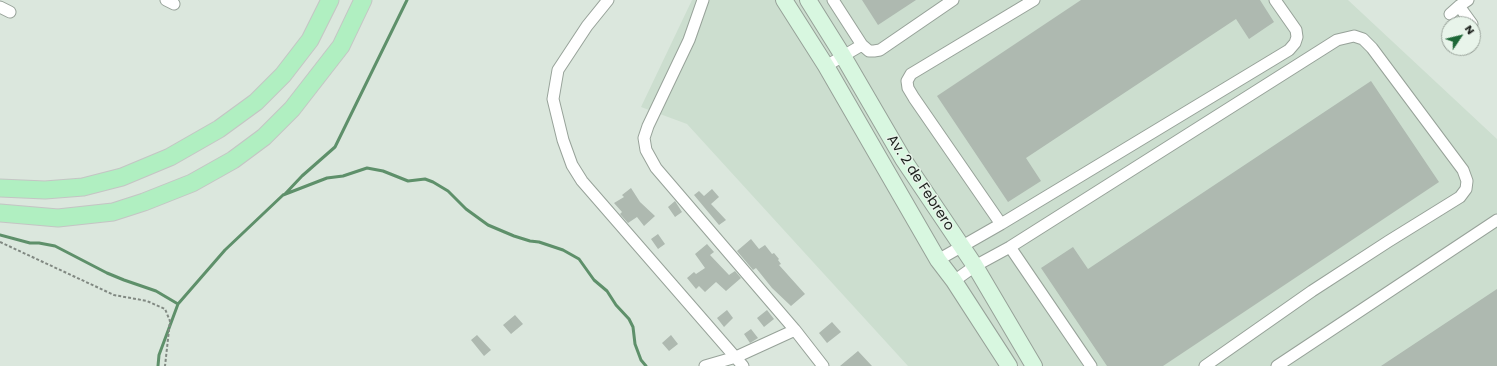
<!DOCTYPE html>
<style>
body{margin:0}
#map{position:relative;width:1497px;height:366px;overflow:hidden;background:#dbe7dd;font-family:Poppins,sans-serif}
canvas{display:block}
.north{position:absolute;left:1441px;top:16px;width:40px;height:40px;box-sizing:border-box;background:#e8f4ea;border:1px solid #969f97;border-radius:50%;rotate:55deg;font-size:11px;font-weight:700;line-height:16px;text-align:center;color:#1b1f1b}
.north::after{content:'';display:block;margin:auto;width:14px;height:18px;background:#1d6837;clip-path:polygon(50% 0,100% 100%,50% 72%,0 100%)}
</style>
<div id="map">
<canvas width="1497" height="366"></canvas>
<div class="north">N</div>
</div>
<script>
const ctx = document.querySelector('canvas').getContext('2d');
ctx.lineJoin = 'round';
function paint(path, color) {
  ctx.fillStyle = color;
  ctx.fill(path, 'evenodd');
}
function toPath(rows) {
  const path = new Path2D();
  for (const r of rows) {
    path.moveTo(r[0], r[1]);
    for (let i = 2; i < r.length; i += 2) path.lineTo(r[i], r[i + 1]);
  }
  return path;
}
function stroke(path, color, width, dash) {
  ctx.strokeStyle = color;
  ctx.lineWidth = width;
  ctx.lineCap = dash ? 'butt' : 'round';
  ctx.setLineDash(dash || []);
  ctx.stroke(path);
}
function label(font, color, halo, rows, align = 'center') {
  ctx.font = font + ' Poppins,sans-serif';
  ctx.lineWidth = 3;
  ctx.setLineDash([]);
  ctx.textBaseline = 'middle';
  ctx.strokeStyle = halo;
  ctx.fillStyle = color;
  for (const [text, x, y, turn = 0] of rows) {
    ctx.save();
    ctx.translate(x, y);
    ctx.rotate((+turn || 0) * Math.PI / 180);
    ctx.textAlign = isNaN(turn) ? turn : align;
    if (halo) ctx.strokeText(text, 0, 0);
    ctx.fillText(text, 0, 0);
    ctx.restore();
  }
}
const built = toPath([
 [692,0,1348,0,1497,139,1497,366,908,366,687,124,641,107]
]);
const stream = toPath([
 [285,194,302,176,335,147,407,0],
 [0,235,30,243,39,243,55,246,107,273,124,280,156,291,178,304],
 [158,366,159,355,178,304,225,250,283,195,327,178,343,176,367,168,383,171,408,181,425,179,433,182,448,191,466,209,488,225,514,236,530,241,539,242,563,250,579,259,594,280,607,291,616,305,629,319,633,327,635,344,641,360,646,366]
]);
const building = toPath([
 [862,0,916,0,878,25],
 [1081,0,1260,0,1274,22,1249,39,1236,19,1026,158,1041,181,1008,202,937,96],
 [1371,81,1439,182,1163,366,1107,366,1041,268,1073,247,1088,269],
 [631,188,640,202,655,216,644,226,637,217,628,223,620,214,622,212,614,203,624,197,622,195],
 [712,189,719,197,711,204,726,220,719,225,694,195,699,191,704,196],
 [675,201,682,212,675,217,668,207],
 [658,234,665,244,658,249,651,239],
 [751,239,759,249,765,245,772,254,774,253,779,259,778,260,781,264,779,265,805,294,791,306,772,288,756,268,753,270,737,251],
 [707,244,714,252,710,255,729,275,735,271,741,278,726,291,716,282,705,292,699,286,696,289,687,278,694,272,696,274,705,268,695,254],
 [1497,289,1497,366,1381,366],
 [727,310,733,318,724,327,717,318],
 [767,310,774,319,764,327,757,318],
 [515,315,523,324,511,334,503,325],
 [832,322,841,332,827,343,819,333],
 [751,329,758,338,750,343,744,334],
 [477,335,491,350,484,356,471,340],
 [671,335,678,344,669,351,662,343],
 [858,351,872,366,840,366]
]);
const path = toPath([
 [0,242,114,295,147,301,165,309,170,321,165,366]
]);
const street = toPath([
 [166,0,174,4],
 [608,0,587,26,558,70,553,99,563,140,572,165,582,181,743,366],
 [703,0,689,40,648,126,644,138,646,150,656,168,795,330,823,366],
 [833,0,862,45,869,51,874,51,880,50,953,0],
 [1459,6,1472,24],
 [0,7,10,12],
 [1450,14,1459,6,1468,0],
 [826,66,862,45],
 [1001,224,914,98,908,88,907,81,911,74,921,68,1034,0],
 [1010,247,1091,366],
 [938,260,1001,224,1289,50,1295,43,1297,37,1296,30,1275,0],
 [954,281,975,266,1010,247,1337,40,1354,36,1363,39,1372,48,1463,170,1467,181,1466,189,1460,197,1389,241,1312,291,1205,366],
 [705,366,736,357,795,330],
 [1277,366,1497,220]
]);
const secondary = toPath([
 [784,0,826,66,938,260,954,281,1009,366],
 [808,0,843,56,903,159,975,266,1034,366]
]);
const primary = toPath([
 [0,188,45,190,83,187,122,177,170,157,219,129,256,102,283,75,310,40,330,0],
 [0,213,58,218,113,212,144,202,192,183,233,160,264,137,292,109,341,46,363,0]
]);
const streetNames = [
 ["Av. 2 de Febrero",920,183,57]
];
paint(built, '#ccdecf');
stroke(stream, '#5e906a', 3);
paint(building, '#aeb9b0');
stroke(street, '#97a299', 13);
stroke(secondary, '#97a299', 18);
stroke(primary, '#c4c5c4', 19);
stroke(path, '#818982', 2, [3, 2]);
stroke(street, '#fff', 11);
stroke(secondary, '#d8f7e0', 16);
stroke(primary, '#b0efc1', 17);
label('14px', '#1b1f1b', '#e8f4ea', streetNames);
</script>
